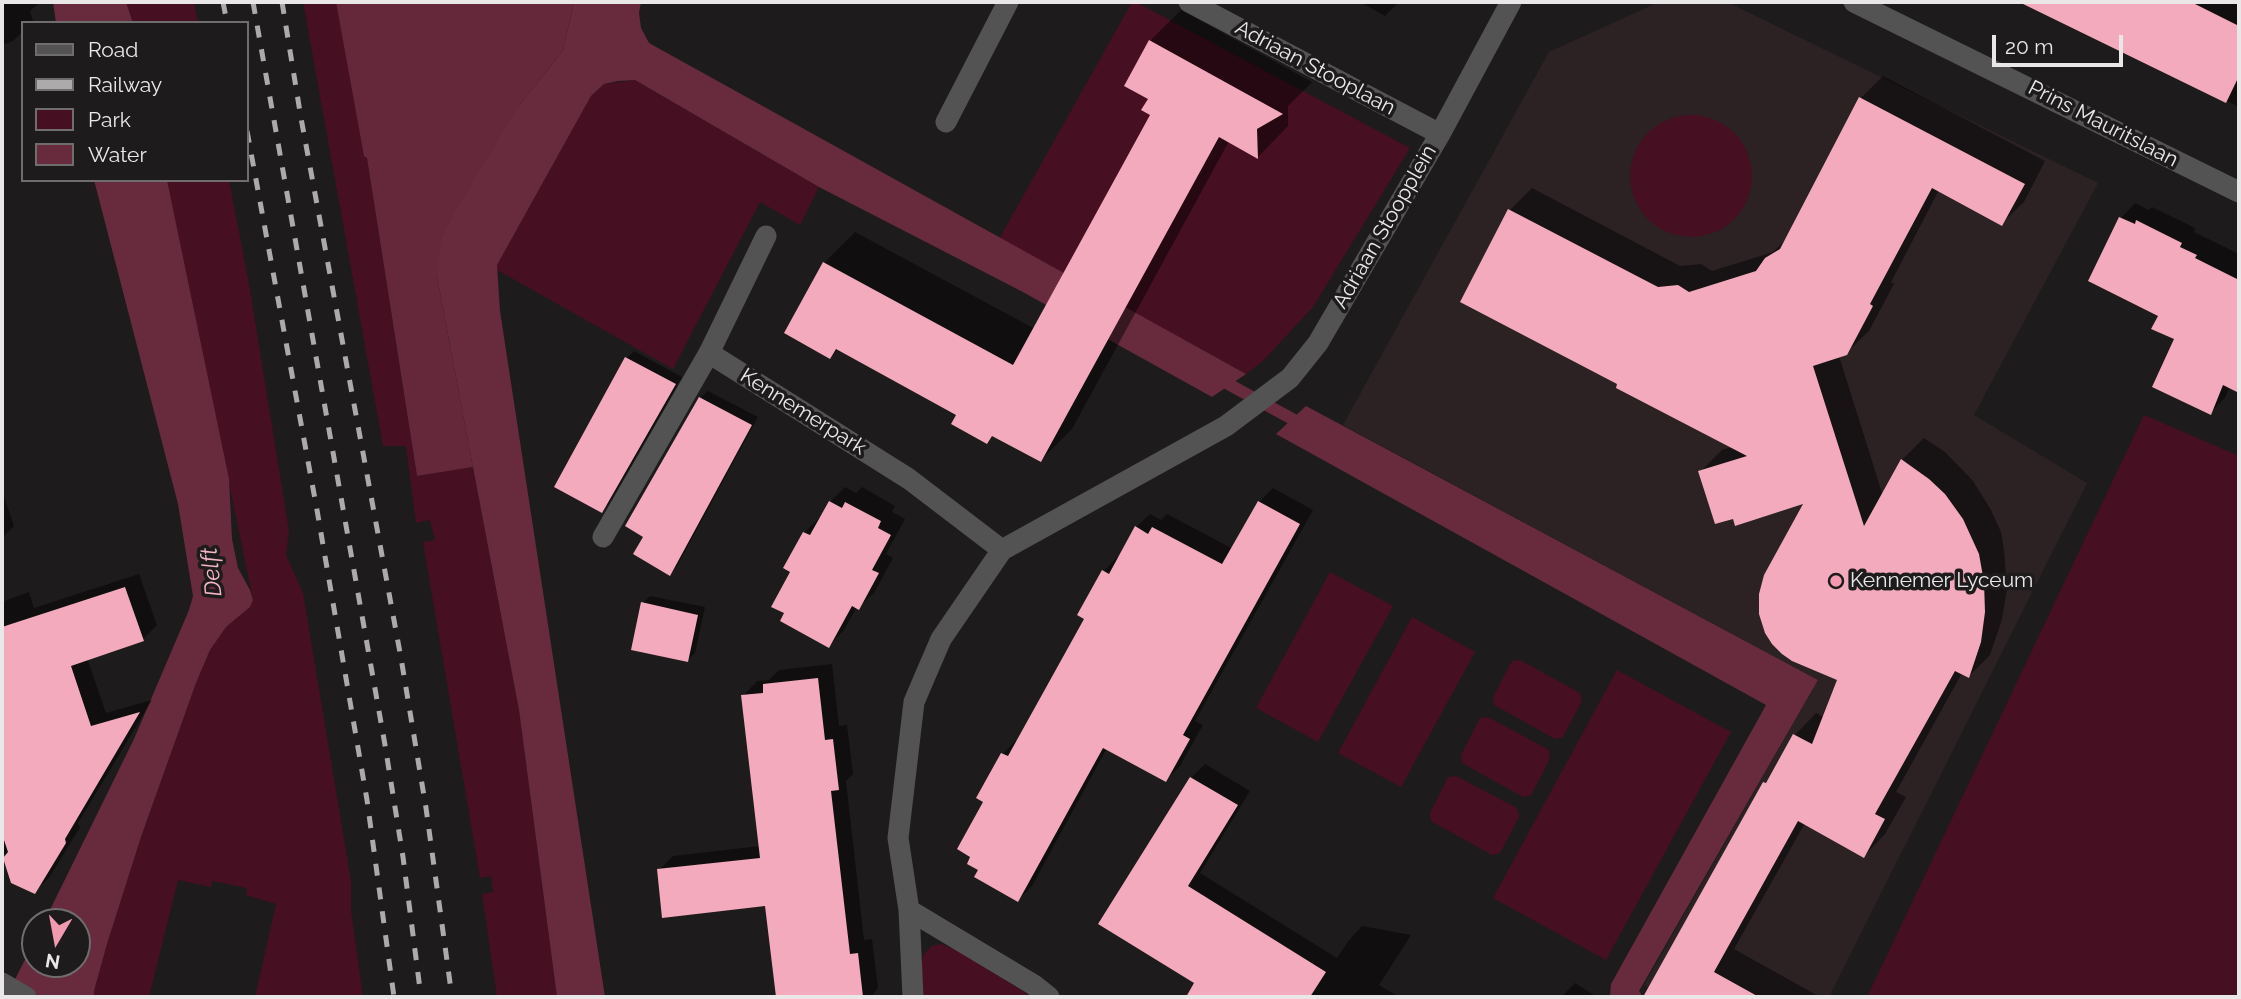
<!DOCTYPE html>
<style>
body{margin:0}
#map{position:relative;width:2241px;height:999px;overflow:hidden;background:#1e1b1c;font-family:Raleway,sans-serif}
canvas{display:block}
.frame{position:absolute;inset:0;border:4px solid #e9e7e8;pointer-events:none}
.legend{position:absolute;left:21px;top:21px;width:228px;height:161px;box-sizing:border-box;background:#1e1b1c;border:2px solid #6f6d6e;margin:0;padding:9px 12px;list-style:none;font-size:21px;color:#e9e7e8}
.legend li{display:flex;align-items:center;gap:14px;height:35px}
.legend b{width:35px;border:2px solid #6f6d6e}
.north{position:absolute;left:21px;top:908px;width:70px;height:70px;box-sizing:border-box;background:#1e1b1c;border:2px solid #6f6d6e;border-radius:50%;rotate:190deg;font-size:19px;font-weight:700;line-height:28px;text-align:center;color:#e9e7e8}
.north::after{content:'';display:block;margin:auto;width:24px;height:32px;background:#f29ab0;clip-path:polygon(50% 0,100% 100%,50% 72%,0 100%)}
.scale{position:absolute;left:1992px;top:35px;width:131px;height:32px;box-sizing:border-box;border:4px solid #e9e7e8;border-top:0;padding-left:9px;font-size:21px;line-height:24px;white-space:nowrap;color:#e9e7e8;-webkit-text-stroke:5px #1e1b1c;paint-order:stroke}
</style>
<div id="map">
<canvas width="2241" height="999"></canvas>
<div class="frame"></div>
<ul class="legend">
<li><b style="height:9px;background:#545353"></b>Road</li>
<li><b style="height:9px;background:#acaaab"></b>Railway</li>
<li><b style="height:19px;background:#460f22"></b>Park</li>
<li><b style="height:19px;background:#672b3d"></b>Water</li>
</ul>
<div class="north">N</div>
<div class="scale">20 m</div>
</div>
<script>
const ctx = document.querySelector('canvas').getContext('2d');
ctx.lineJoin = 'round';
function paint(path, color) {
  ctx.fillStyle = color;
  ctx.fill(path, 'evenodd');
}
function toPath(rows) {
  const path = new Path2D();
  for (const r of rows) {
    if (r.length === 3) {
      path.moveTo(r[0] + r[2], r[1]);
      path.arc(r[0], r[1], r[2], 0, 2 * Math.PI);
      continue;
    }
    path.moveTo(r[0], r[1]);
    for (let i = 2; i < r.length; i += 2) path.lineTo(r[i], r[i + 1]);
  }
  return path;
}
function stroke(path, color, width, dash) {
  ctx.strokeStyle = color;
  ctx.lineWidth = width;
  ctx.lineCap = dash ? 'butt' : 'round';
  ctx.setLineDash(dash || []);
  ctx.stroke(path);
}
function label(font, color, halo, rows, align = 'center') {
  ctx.font = font + ' Raleway,sans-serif';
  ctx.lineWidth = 7;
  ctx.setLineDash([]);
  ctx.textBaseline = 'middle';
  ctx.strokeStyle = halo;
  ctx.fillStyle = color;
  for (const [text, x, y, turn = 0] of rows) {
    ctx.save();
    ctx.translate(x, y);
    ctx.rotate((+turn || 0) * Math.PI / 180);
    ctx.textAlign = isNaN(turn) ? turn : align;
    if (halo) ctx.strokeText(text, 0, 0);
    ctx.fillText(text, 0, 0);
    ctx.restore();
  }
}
const built = toPath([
 [1659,2,1727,2,2098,183,1974,415,2087,483,1829,997,1663,997,1644,985,1818,680,1343,425,1549,52]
]);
const green = toPath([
 [126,2,194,2,198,23,133,23],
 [303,2,336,2,367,158,417,476,473,467,519,710,557,997,497,997,482,894,493,892,491,876,480,878,423,542,435,540,430,520,416,523,406,446,383,446],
 [1132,2,1136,2,1410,148,1313,307,1262,362,1246,374,999,239],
 [635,80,819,187,800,225,760,202,673,369,497,270,497,265,591,96,604,84],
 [1691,176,61],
 [167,180,229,180,249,284,289,531,286,555,303,593,351,881,351,910,363,997,255,997,276,904,246,895,247,888,212,881,211,887,178,880,149,997,94,997,94,991,107,944,141,837,196,683,210,650,226,627,250,607,253,600],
 [2144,415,2239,456,2239,997,1867,997],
 [1330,572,1393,606,1318,742,1256,708],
 [1412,617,1475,652,1401,787,1338,753],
 [1520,660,1580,693,1582,701,1563,737,1555,739,1494,705,1493,697,1512,661],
 [1617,670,1731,732,1606,960,1493,898],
 [1488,717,1549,750,1550,759,1531,795,1523,797,1462,763,1461,755,1480,718],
 [1456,776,1517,808,1519,817,1500,853,1492,855,1431,821,1430,813,1448,777],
 [941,944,955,949,1032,997,924,997,921,967,923,955,932,946]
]);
const forest = toPath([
 [336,2,574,2,563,51,520,104,437,277,473,467,417,476,367,158,364,156]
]);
const water = toPath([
 [53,2,126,2,133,23,56,23],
 [574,2,641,2,639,13,641,28,649,43,1246,374,1212,397,1021,291,819,187,635,80,618,81,604,84,591,96,497,265,500,311,605,997,557,997,519,710,437,277,442,238,456,210,520,104,563,51],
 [94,180,167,180,229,479,232,539,238,568,250,590,253,600,250,607,226,627,210,650,196,683,141,837,107,944,94,991,94,997,6,997,35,940,35,964,77,964,77,922,44,922,134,739,189,610,193,596,178,504],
 [1306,406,1818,680,1639,991,1643,997,1610,997,1611,984,1766,705,1276,434]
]);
const shadow = toPath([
 [2,2,40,2,30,11,33,21,23,23,23,31,13,41,2,45],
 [1360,2,1399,2,1385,16],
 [2024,2,2239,2,2239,107],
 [1181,10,1312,82,1288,106,1288,126,1258,157,1229,141,1072,429,1041,460,993,435,987,441,958,414,838,349,830,357,824,263,855,232,1035,329,1152,114,1150,98,1150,41],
 [1883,76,2045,161,2024,202,2002,223,1939,190,1891,282,1894,284,1869,331,1846,353,1839,356,1883,496,1902,460,1924,438,1945,452,1973,481,1991,510,2001,532,2004,550,2007,589,2002,619,1990,655,1969,676,1962,673,1896,792,1906,797,1885,834,1864,856,1805,823,1734,949,1820,997,1673,997,1652,985,1765,783,1772,776,1795,735,1816,713,1824,717,1839,679,1807,501,1700,472,1722,450,1732,447,1620,384,1462,301,1510,210,1532,188,1680,266,1701,264,1712,271,1773,252,1788,237,1861,98],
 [2135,203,2149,210,2152,207,2195,228,2194,232,2239,254,2239,384,2235,389,2230,386,2225,398,2211,412,2176,339,2160,315,2090,280,2121,218],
 [634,351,682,377,609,503,602,511,627,358],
 [708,391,758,417,677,566,670,574,645,536,700,398],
 [845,487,856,493,862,487,895,506,892,512,905,519,886,554,893,558,874,593,858,608,857,607,844,630,829,646,787,613,792,571,804,533,819,518,821,518,830,502],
 [1273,488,1313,510,1195,721,1203,725,1180,766,1166,780,1107,748,1032,886,1018,900,981,869,986,802,1003,754,1016,740,1019,741,1087,619,1079,614,1104,571,1117,557,1119,559,1136,527,1150,514,1161,520,1167,514,1233,549,1259,502],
 [2,491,14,526,2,538],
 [139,574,157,625,143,639,87,658,106,713,152,700,78,823,80,827,49,878,34,892,13,881,2,845,2,602,29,592,34,608],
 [650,596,705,607,695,653,688,660,643,603],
 [832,664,839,726,847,725,853,774,846,781,864,940,872,939,878,988,871,997,778,997,767,904,659,870,673,856,760,846,743,696,757,681,769,680,779,670],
 [1205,764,1250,791,1200,873,1337,958,1349,940,1362,926,1411,935,1379,985,1399,997,1204,997,1198,994,1198,983,1100,923,1191,778],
 [1575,983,1597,997,1561,997]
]);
const stream = toPath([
 [1219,379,1307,427]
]);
const building = toPath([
 [2019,2,2191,2,2239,26,2239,76,2226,103],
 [1149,40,1283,114,1257,129,1258,159,1219,137,1041,462,992,436,987,444,951,424,956,415,836,349,830,359,784,333,823,262,1013,365,1150,115,1141,110,1148,99,1124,86],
 [1859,97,2025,184,2002,226,1932,188,1870,304,1873,306,1847,355,1813,366,1864,526,1901,459,1929,479,1945,494,1963,519,1979,554,1984,582,1985,612,1981,642,1969,678,1955,671,1875,814,1885,819,1864,858,1798,821,1714,972,1759,997,1643,997,1763,782,1766,783,1793,734,1812,744,1837,680,1792,661,1782,654,1772,644,1765,633,1759,614,1759,594,1764,575,1803,504,1735,526,1733,519,1715,524,1698,471,1747,456,1616,388,1617,384,1460,302,1508,209,1658,287,1678,285,1689,292,1756,271,1765,258,1780,249],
 [2119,217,2135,224,2136,220,2182,243,2180,247,2197,255,2195,258,2239,280,2239,393,2223,385,2211,415,2152,387,2174,339,2151,329,2158,316,2088,281],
 [625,357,676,384,602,513,554,487],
 [699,397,752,425,670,576,633,554,643,537,625,526],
 [829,501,842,508,845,502,881,521,878,528,891,535,872,570,879,573,859,610,852,606,829,648,780,621,784,613,771,607,790,572,783,568,803,532,810,535],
 [1258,501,1300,524,1183,735,1190,739,1166,782,1103,748,1018,902,974,877,978,870,967,864,970,857,957,849,983,802,976,798,1001,753,1008,756,1084,619,1077,615,1102,570,1109,574,1135,526,1148,534,1152,527,1222,564],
 [125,587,144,641,71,666,91,726,140,712,65,839,66,843,35,894,11,883,3,858,8,852,2,834,2,627],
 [641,602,698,615,688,662,631,650],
 [818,678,825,740,833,739,839,790,831,791,850,954,858,953,863,997,776,997,765,906,662,918,657,869,760,858,741,695,763,693,763,684],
 [1190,777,1238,805,1188,886,1326,972,1310,997,1186,997,1194,983,1098,924]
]);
const lane = toPath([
 [946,122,1008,2],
 [603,537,709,353]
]);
const street = toPath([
 [1189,2,1440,134],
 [1854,2,2239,192],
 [766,236,709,353,909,479,1002,550],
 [909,910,1034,985,1049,997],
 [2,983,26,997],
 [913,997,909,910,898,838,914,702,941,639,1002,550,1226,426,1290,378,1318,343,1440,134,1511,2]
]);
const rail = toPath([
 [223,2,227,23],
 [253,2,385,745,403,857,421,997],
 [282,2,301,118,401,658,426,808,452,997],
 [247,131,317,510,367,800,394,997]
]);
const markers = [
 [1836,581,7,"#f29ab0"]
];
const streetNames = [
 ["Adriaan Stooplaan",1315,68,28],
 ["Prins Mauritslaan",2103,124,27],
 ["Adriaan Stoopplein",1385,227,-60],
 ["Kennemerpark",803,412,32]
];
const poiNames = [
 ["Kennemer Lyceum",1850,581]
];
const waterNames = [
 ["Delft",212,572,-96]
];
paint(built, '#2c2224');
paint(green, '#460f22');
paint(forest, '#64283a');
paint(water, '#672b3d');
paint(shadow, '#0007');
stroke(stream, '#672b3d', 12);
paint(building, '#f3aabc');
stroke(lane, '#545353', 21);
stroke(street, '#545353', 21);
stroke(rail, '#acaaab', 5, [12, 12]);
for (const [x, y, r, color] of markers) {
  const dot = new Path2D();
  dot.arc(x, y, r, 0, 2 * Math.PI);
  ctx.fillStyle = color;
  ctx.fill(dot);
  stroke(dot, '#1e1b1c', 2.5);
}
label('21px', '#e9e7e8', '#1e1b1c', streetNames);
label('21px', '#e9e7e8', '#1e1b1c', poiNames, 'left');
label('italic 23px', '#f3b7c5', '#1e1b1c', waterNames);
</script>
